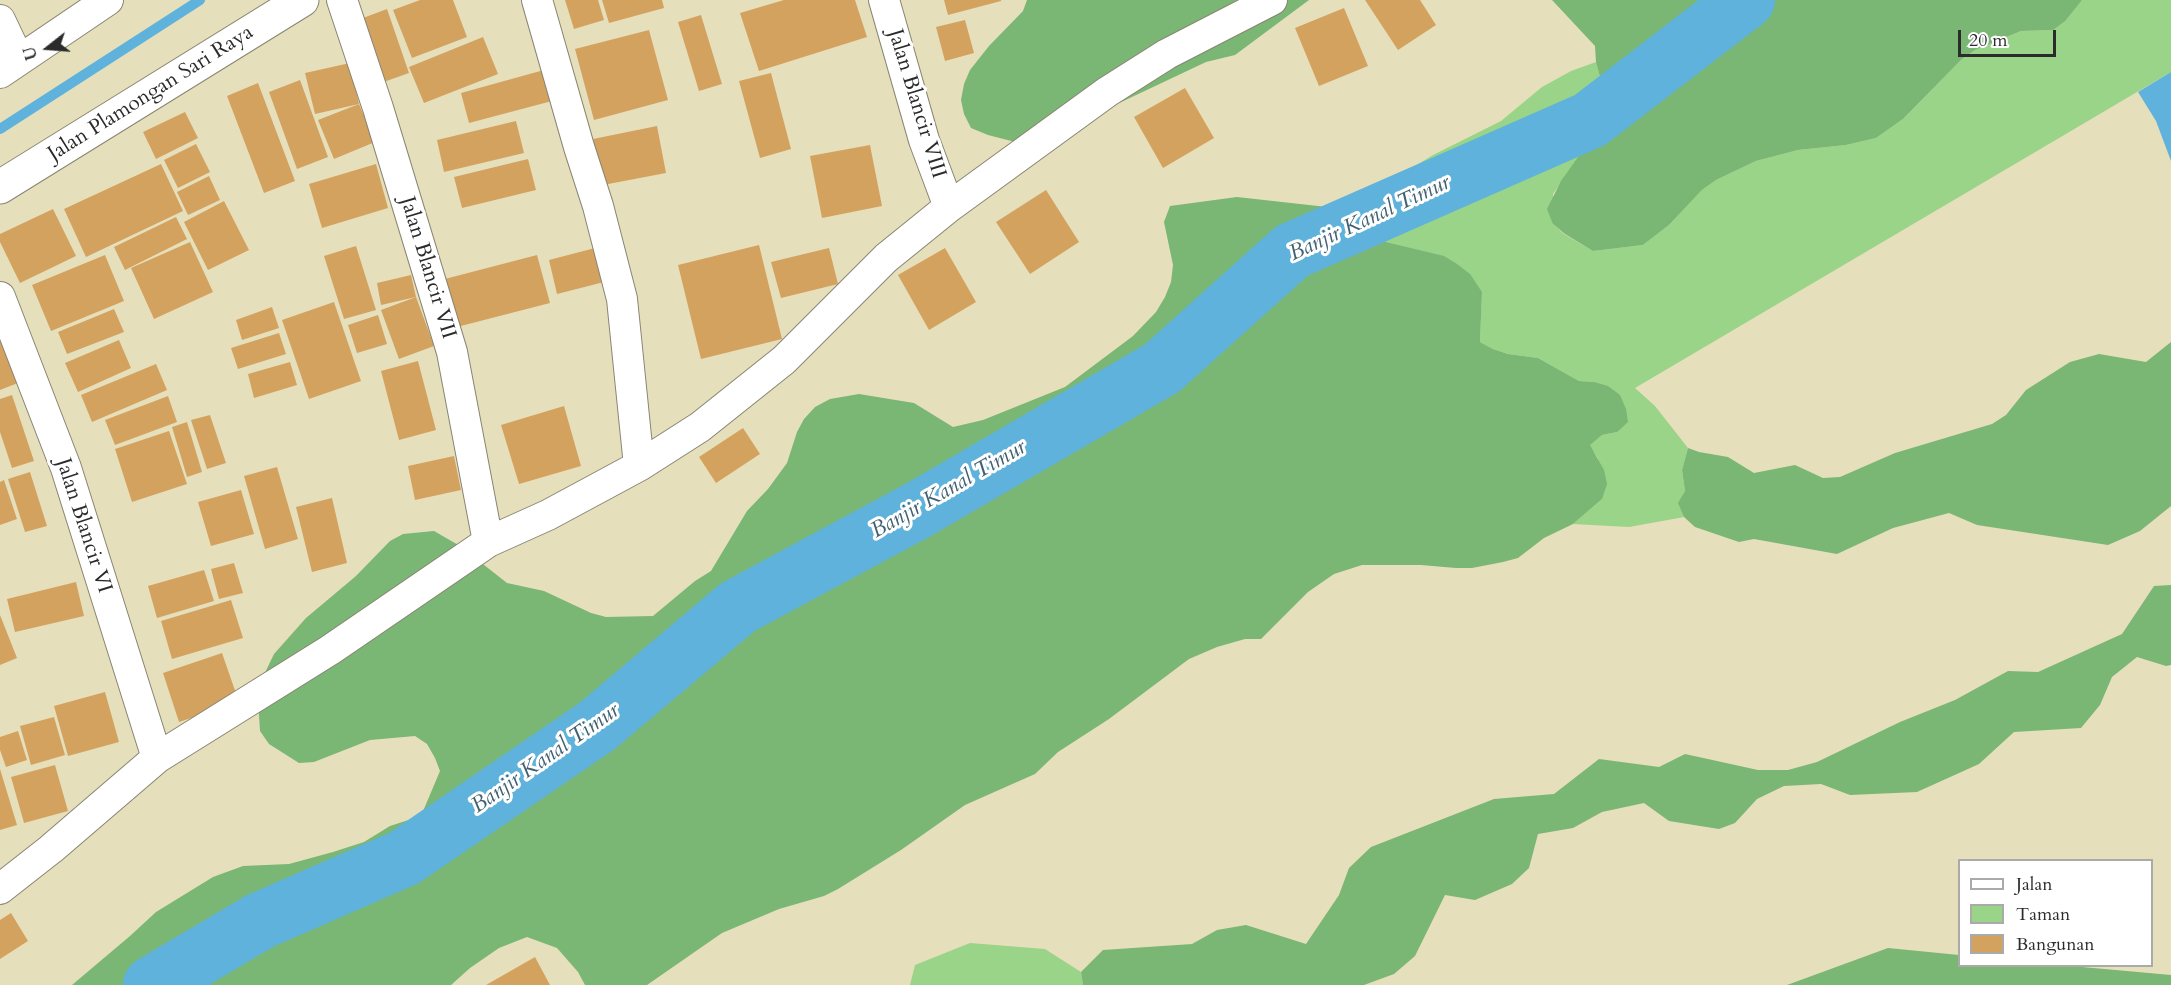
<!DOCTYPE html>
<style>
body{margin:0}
#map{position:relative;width:2171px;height:985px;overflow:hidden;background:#e6dfbb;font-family:Cardo,serif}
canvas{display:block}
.legend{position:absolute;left:1958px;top:859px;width:195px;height:108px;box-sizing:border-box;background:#fff;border:2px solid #aaa;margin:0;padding:8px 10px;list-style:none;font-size:18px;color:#2b2b2b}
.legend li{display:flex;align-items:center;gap:12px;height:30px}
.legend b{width:30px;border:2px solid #aaa}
.north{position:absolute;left:18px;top:18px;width:60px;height:60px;-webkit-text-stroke:4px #fff;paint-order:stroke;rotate:253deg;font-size:16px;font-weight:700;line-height:24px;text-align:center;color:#2b2b2b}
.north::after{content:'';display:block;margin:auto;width:21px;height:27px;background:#2b2b2b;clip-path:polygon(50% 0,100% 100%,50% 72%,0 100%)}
.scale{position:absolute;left:1958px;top:30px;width:98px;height:27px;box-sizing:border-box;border:3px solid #2b2b2b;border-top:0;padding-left:8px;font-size:18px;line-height:21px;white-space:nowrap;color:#2b2b2b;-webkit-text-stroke:4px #fff;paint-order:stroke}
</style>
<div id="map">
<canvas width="2171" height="985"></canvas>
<ul class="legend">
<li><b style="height:8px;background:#fff"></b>Jalan</li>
<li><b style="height:16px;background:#99d488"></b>Taman</li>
<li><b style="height:16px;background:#d4a25f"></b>Bangunan</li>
</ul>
<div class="north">U</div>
<div class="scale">20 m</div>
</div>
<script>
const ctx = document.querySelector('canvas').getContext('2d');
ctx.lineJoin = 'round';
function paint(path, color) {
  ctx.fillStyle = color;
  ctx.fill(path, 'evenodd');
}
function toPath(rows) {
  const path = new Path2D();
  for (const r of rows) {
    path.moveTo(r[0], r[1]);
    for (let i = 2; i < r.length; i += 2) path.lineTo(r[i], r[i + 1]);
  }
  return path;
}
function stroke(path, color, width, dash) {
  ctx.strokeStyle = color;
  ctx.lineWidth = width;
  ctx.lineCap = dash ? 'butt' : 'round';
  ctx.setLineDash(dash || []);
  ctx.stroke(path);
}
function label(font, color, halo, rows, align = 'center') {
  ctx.font = font + ' Cardo,serif';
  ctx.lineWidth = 6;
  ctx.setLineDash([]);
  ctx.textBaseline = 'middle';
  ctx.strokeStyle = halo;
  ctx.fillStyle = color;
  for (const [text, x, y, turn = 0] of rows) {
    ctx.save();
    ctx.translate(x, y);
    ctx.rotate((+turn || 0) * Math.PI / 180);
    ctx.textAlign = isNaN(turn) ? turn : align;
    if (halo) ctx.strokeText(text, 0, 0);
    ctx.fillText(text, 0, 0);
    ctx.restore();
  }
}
const green = toPath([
 [2082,0,2171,0,2171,72,1635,388,1655,406,1688,448,1682,470,1685,491,1679,503,1684,517,1629,527,1573,524,1602,499,1598,458,1589,445,1602,435,1617,432,1594,382,1579,381,1538,358,1508,354,1493,349,1480,342,1482,292,1400,247,1376,240,1345,209,1433,155,1501,121,1542,87,1571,71,1596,62,1600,77,1598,129,1553,194,1553,224,1564,234,1593,251,1643,245,1669,225,1702,190,1716,180,1756,161,1798,150,1846,145,1876,138,1903,119,1961,60,1975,50,2021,31,2053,30],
 [970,943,1045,949,1081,972,1083,985,910,985,915,965]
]);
const forest = toPath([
 [1027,0,1309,0,1235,55,1206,62,1115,105,1065,140,1019,143,988,135,971,128,964,114,961,100,964,84,970,70,989,46,1023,11],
 [1552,0,2082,0,2065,21,2053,30,2021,31,1975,50,1961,60,1903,119,1876,138,1846,145,1798,150,1756,161,1716,180,1702,190,1669,225,1643,245,1593,251,1565,234,1553,224,1547,209,1561,181,1598,129,1601,95,1600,77,1596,62,1595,46],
 [1237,197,1345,209,1377,240,1444,256,1457,264,1470,274,1482,292,1480,342,1493,349,1508,354,1538,358,1579,381,1594,382,1608,386,1620,395,1626,409,1628,422,1617,432,1602,435,1590,445,1604,470,1607,484,1602,499,1573,524,1544,538,1518,558,1503,562,1472,568,1456,568,1421,565,1362,565,1334,574,1308,592,1261,639,1245,639,1217,647,1189,659,1109,719,1058,752,1035,774,965,805,901,850,838,889,824,896,779,909,722,933,647,985,585,985,578,972,557,948,527,937,499,948,470,968,451,985,72,985,130,936,156,912,213,877,243,866,289,864,333,852,364,842,390,826,421,816,440,771,435,758,427,744,415,736,370,740,314,762,299,763,269,744,260,731,258,699,260,683,274,654,306,618,356,576,390,541,403,534,434,531,460,546,507,583,544,591,591,613,606,617,653,616,695,581,711,571,747,511,768,489,787,463,797,432,804,419,815,407,830,399,859,394,914,403,953,427,983,420,1065,387,1133,336,1156,312,1165,297,1171,282,1173,265,1164,222,1170,206],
 [2171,342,2171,506,2140,531,2108,545,1977,525,1949,513,1893,528,1837,554,1754,539,1739,542,1695,527,1684,517,1678,503,1685,491,1682,470,1688,448,1699,452,1728,457,1754,473,1795,465,1823,478,1840,477,1895,453,1992,424,2006,415,2026,390,2070,362,2099,354,2146,362],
 [2171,585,2171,665,2166,666,2137,657,2112,677,2100,705,2081,728,2014,732,1979,764,1917,792,1850,795,1821,784,1784,786,1757,799,1735,823,1719,829,1669,821,1644,803,1602,812,1573,828,1538,834,1529,868,1512,884,1475,900,1445,895,1415,956,1394,974,1364,985,1083,985,1081,972,1103,950,1192,944,1217,930,1246,925,1306,944,1339,895,1349,868,1371,847,1494,799,1554,794,1599,759,1659,767,1685,754,1758,770,1788,770,1817,762,1900,722,1955,700,2008,671,2038,672,2122,634,2154,586],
 [1888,948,1959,955,1960,966,2071,966,2171,975,2171,985,1787,985]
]);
const water = toPath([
 [2171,72,2171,161,2156,121,2138,92]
]);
const stream = toPath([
 [0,129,200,0]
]);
const river = toPath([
 [152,985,260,921,404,858,597,726,738,607,918,510,1162,368,1292,251,1590,120,1746,0]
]);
const building = toPath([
 [420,0,453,0,467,37,412,58,393,10],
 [565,0,598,0,604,20,574,29],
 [602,0,662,0,664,8,609,23],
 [784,0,855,0,867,37,759,71,740,13],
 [944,0,1001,0,1001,1,948,15],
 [1365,0,1420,0,1436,25,1398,50],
 [1344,8,1368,66,1319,86,1295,28],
 [387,9,409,73,378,84,355,21],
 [701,15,722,84,699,91,678,22],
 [965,20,974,53,945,61,936,27],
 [649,30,668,100,594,120,575,49],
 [483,37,498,74,424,103,409,67],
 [350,63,359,104,375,142,334,159,318,120,359,104,315,114,305,73],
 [544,70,552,101,469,123,461,93],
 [771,73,791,149,760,158,739,81],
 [300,80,328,157,297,169,269,92],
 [258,83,295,181,264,193,227,96],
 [1185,88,1214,138,1163,168,1134,117],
 [185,112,198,138,156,159,143,132],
 [516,121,524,153,444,172,437,140],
 [657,126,666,173,603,185,593,139],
 [196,144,210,172,178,188,164,160],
 [870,145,882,206,822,218,810,156],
 [528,159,536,190,462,208,454,177],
 [161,164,183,211,86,257,64,209],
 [376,164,388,208,322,228,309,184],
 [209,176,220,200,188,215,177,192],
 [1046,190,1079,242,1030,274,996,222],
 [224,201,249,250,208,270,184,222],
 [53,209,76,256,20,283,0,242,0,234],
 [176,217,187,239,125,270,114,247],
 [190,242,213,292,154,319,131,268],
 [759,245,782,339,701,359,678,265],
 [356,246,376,310,344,319,324,256],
 [595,248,604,282,557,294,549,260],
 [829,248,838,284,781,298,771,262],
 [945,248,976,302,929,330,898,275],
 [105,255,124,301,51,331,32,285],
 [537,255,550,303,453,328,441,280],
 [411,275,416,297,381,305,377,283],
 [416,297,434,346,399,359,381,310],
 [334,302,361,381,309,399,282,320],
 [272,307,279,328,242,340,236,320],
 [114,309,124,332,67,354,58,332],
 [378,315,387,344,357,353,348,325],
 [0,322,23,381,0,390],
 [279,333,286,354,238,369,231,348],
 [119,340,131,368,78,392,65,363],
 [418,361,436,430,399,440,381,371],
 [290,362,297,385,254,398,248,374],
 [156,364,167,390,92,422,81,395],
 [12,395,34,461,12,468,0,432,0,399],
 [168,396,177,422,115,445,105,420],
 [564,406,581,466,519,484,501,425],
 [210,415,226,463,207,469,191,420],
 [187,422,202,472,187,477,172,427],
 [743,428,760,454,716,483,699,457],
 [169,431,187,484,132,502,115,449],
 [454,456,461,490,415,500,408,466],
 [277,467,298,539,265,549,244,476],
 [30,472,47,526,25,532,8,479],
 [4,480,17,519,0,525,0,482],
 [241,490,254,534,211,546,198,502],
 [332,498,347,563,312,572,296,507],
 [234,563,243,593,219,599,211,569],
 [204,570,214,601,157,618,148,586],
 [76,582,84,616,15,632,7,599],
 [231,600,243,638,172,659,161,621],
 [0,615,17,658,0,665],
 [222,653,239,702,179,722,163,673],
 [105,692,119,742,68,756,54,706],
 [54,717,65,755,31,765,20,726],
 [18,731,27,760,6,767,0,750,0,737],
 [55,765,68,811,24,823,11,777],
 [0,769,17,825,0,830],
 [11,913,28,941,0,959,0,920],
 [535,957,550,985,486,985]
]);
const minor = toPath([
 [342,0,378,108,452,352,488,542],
 [537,0,579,147,598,206,622,299,639,466],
 [884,0,924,140,949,207],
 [0,20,19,60],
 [0,73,108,0],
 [0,297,66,468,157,758],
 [0,889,51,849,157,758,330,650,488,542,548,515,639,466,700,427,784,360,886,258,949,207,1107,92,1167,54,1272,0]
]);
const tertiary = toPath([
 [0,187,302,0]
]);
const streetNames = [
 ["Jalan Plamongan Sari Raya",151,94,-32],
 ["Jalan Blancir VIII",916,104,73],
 ["Jalan Blancir VII",427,268,73],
 ["Jalan Blancir VI",83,526,72]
];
const waterNames = [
 ["Banjir Kanal Timur",1370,219,-25],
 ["Banjir Kanal Timur",949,490,-30],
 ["Banjir Kanal Timur",546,759,-35]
];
paint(green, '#99d488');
paint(forest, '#7ab674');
paint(water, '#5fb2db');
stroke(stream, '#5fb2db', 10);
stroke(river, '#5fb2db', 58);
paint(building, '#d4a25f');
stroke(minor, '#888573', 32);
stroke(tertiary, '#888573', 35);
stroke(minor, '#fff', 30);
stroke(tertiary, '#fff', 33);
label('21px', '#2b2b2b', '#fff', streetNames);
label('italic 22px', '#406171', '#fff', waterNames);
</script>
